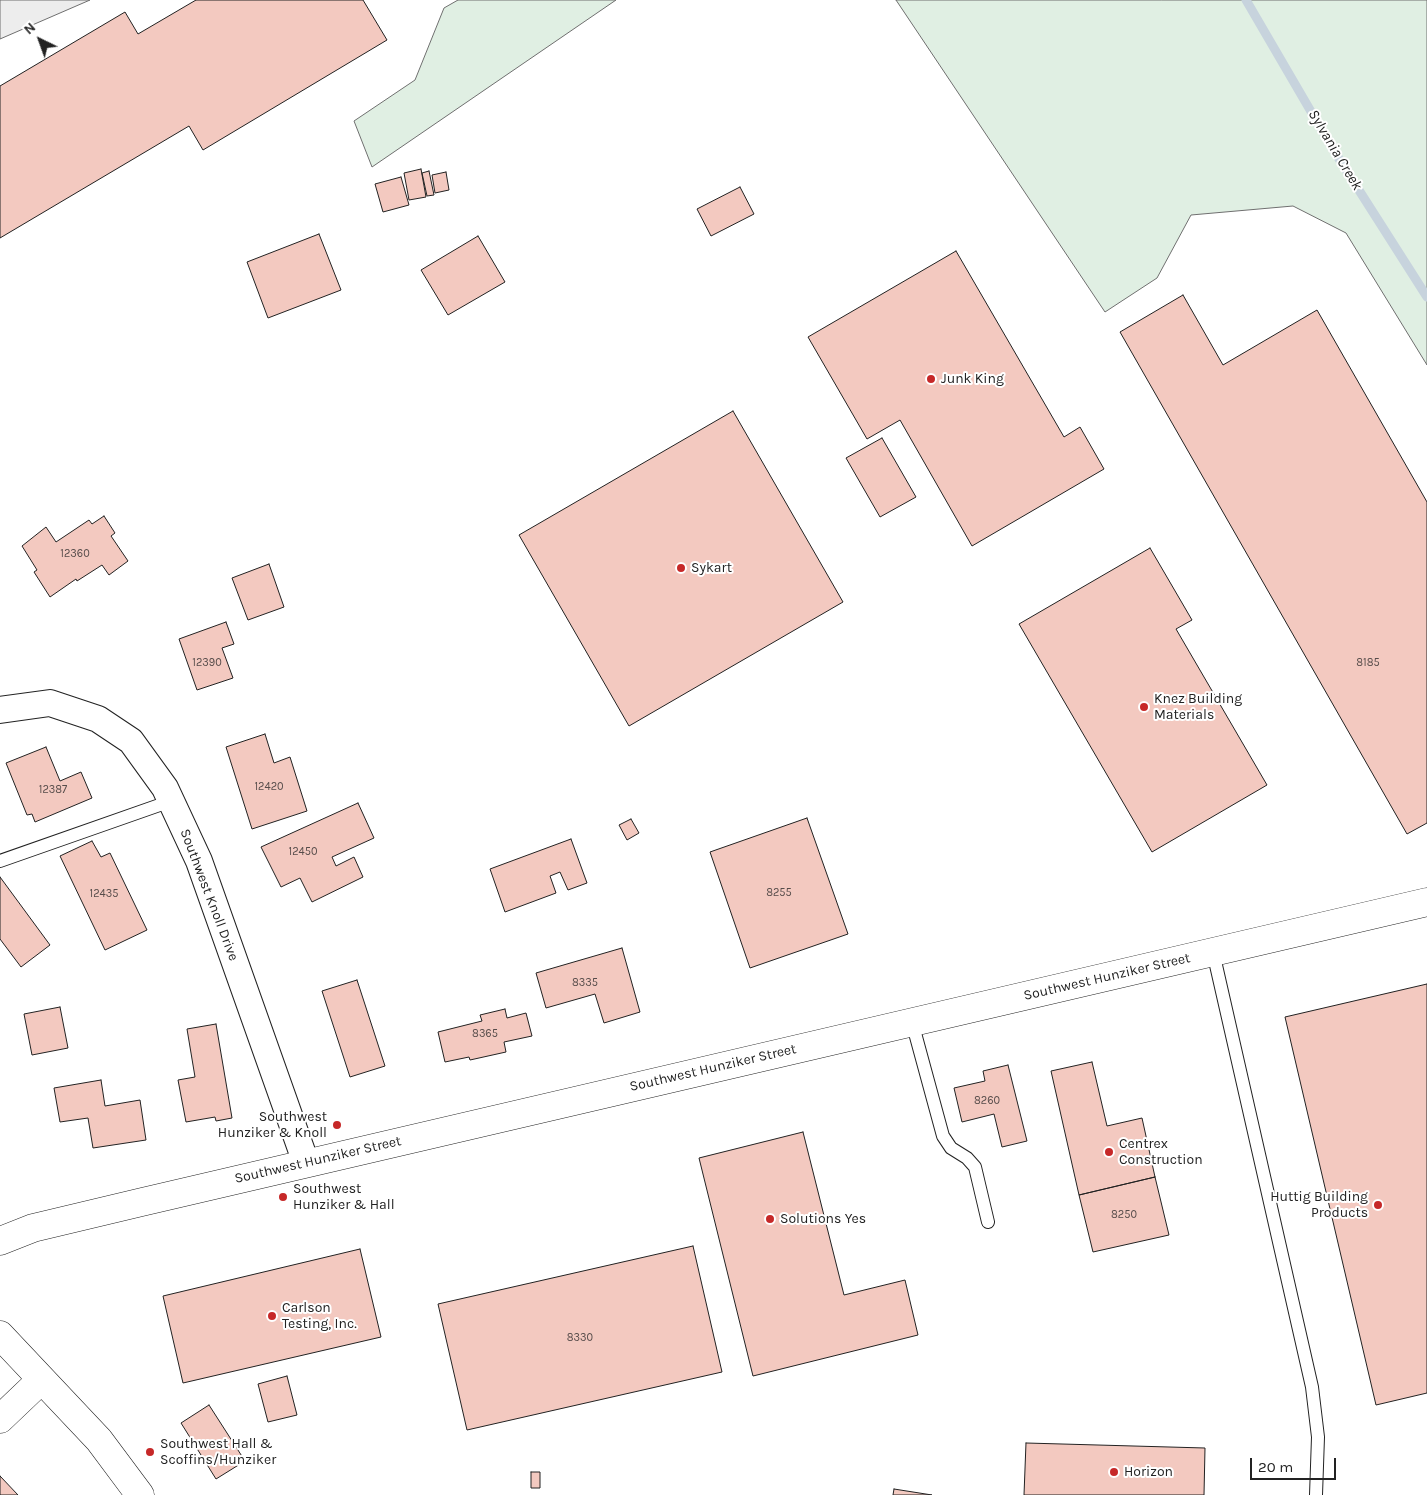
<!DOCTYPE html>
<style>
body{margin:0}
#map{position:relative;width:1427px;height:1495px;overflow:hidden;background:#fff;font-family:Karla,sans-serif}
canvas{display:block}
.north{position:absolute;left:15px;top:15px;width:50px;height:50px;-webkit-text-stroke:4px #fff;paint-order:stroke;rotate:318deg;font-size:14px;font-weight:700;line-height:20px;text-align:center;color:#222}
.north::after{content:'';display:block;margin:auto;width:18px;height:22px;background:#222;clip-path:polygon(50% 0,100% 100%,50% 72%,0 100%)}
.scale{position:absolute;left:1250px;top:1458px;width:86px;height:22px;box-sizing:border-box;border:2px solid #222;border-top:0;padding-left:6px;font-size:15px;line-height:18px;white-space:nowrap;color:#222;-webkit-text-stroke:4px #fff;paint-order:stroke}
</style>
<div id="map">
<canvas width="1427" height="1495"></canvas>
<div class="north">N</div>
<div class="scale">20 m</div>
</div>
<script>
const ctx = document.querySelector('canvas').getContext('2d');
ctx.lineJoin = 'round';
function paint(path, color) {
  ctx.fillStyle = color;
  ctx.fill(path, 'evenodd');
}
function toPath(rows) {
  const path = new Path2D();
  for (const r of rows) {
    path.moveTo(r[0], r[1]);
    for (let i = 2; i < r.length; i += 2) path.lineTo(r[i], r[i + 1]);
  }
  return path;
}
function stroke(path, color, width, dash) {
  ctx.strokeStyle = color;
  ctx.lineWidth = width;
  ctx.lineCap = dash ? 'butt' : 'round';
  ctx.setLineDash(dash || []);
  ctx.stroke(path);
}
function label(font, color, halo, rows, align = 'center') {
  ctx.font = font + ' Karla,sans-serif';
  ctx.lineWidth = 4;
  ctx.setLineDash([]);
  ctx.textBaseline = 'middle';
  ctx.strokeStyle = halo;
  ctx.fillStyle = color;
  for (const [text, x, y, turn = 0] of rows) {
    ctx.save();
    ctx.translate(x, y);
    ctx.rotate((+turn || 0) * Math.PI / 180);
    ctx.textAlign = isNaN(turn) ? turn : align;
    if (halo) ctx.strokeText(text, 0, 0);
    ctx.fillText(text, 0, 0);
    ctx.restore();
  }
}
const green = toPath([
 [458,0,616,0,372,167,354,121,415,80,444,8,458,0],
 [896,0,1427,0,1427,365,1346,233,1293,206,1191,215,1157,278,1105,312,896,0]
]);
const parking = toPath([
 [0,0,90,0,0,39,0,0]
]);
const stream = toPath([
 [1246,0,1334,151,1427,297]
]);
const building = toPath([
 [196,0,363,0,387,40,203,150,189,126,0,238,0,86,125,12,138,34,196,0],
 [421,169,426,197,409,200,404,173,421,169],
 [429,171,434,195,427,196,422,173,429,171],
 [446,172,449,190,435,193,432,175,446,172],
 [401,177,409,205,383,212,375,184,401,177],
 [740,187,754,214,711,236,697,209,740,187],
 [319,234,341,290,268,318,247,262,319,234],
 [478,236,505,282,448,315,421,270,478,236],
 [956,251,1064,437,1080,427,1104,469,972,546,900,420,867,439,808,337,956,251],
 [1183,295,1223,365,1317,310,1427,502,1427,823,1407,834,1120,332,1183,295],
 [733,411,843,602,629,726,519,535,733,411],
 [882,438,916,497,880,517,846,458,882,438],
 [104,516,115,533,111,536,128,561,109,575,102,565,77,581,76,579,50,597,34,572,37,570,22,546,46,527,56,542,89,520,92,524,104,516],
 [1150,548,1192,620,1176,629,1267,785,1152,852,1019,624,1150,548],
 [269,564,284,607,248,620,232,578,269,564],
 [226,622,234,644,222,648,233,678,197,690,179,639,226,622],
 [265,734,274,763,290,757,307,811,252,829,226,747,265,734],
 [46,747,60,781,81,772,92,798,35,822,32,814,27,815,6,763,46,747],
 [358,803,374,838,332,857,336,866,354,857,363,877,312,902,300,878,281,887,261,847,358,803],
 [807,818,848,934,750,968,710,852,807,818],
 [631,819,639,833,627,840,619,825,631,819],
 [571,839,587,883,568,890,560,872,550,876,556,893,505,912,490,869,571,839],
 [92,841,101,857,110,853,147,930,105,950,60,856,92,841],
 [0,877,50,945,21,967,0,939,0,877],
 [622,948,640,1012,604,1023,595,994,546,1008,536,973,622,948],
 [357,980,385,1066,350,1077,322,991,357,980],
 [1427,984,1427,1393,1376,1405,1285,1017,1427,984],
 [60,1007,68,1048,32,1055,24,1014,60,1007],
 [505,1009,507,1018,526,1013,532,1036,504,1042,506,1052,470,1060,469,1057,445,1062,438,1032,482,1021,480,1015,505,1009],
 [216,1024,232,1118,216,1121,215,1117,186,1122,178,1080,195,1077,187,1029,216,1024],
 [1092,1062,1107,1126,1142,1118,1155,1177,1079,1195,1051,1071,1092,1062],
 [1008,1065,1027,1141,1002,1147,994,1114,962,1122,954,1088,985,1081,983,1071,1008,1065],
 [101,1080,105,1106,140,1100,146,1140,93,1148,88,1118,60,1122,54,1088,101,1080],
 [803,1132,844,1295,905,1280,918,1335,753,1376,699,1158,803,1132],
 [1155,1177,1169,1235,1093,1252,1079,1195,1155,1177],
 [693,1246,722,1372,467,1430,438,1304,693,1246],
 [360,1249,381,1337,183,1383,163,1296,360,1249],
 [287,1376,297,1415,268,1422,258,1384,287,1376],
 [209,1405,245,1461,216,1479,181,1423,209,1405],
 [1026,1443,1205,1448,1204,1495,1024,1495,1026,1443],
 [531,1472,540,1472,540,1488,531,1488,531,1472],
 [0,1476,18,1495,0,1495,0,1476],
 [894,1489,932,1495,893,1495,894,1489]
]);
const lane = toPath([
 [0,861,171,801],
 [1213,952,1312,1387,1318,1437,1316,1495],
 [912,1022,943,1136,951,1148,967,1158,975,1167,988,1222]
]);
const street = toPath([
 [0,710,50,703,98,719,131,741,165,788,199,861,306,1163]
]);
const secondary = toPath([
 [0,1241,33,1228,142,1202,1427,902],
 [0,1335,99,1440,140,1495],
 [0,1419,41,1380]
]);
const markers = [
 [931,379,5,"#c62828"],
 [681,568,5,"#c62828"],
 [1144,707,5,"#c62828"],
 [337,1125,5,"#c62828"],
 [1109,1152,5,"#c62828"],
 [283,1197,5,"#c62828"],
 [1378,1205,5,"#c62828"],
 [770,1219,5,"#c62828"],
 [272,1316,5,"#c62828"],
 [150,1452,5,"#c62828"],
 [1114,1472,5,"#c62828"]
];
const numberNames = [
 ["12360",75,554],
 ["12390",207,663],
 ["8185",1368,663],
 ["12420",269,787],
 ["12387",53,790],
 ["12450",303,852],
 ["8255",779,893],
 ["12435",104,894],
 ["8335",585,983],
 ["8365",485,1034],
 ["8260",987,1101],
 ["8250",1124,1215],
 ["8330",580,1338]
];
const poiNames = [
 ["Junk King",941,379],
 ["Sykart",691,568],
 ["Knez Building",1154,699],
 ["Materials",1154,715],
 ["Southwest",327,1117,"right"],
 ["Hunziker & Knoll",327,1133,"right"],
 ["Centrex",1119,1144],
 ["Construction",1119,1160],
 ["Southwest",293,1189],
 ["Hunziker & Hall",293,1205],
 ["Huttig Building",1368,1197,"right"],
 ["Products",1368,1213,"right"],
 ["Solutions Yes",780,1219],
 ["Carlson",282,1308],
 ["Testing, Inc.",282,1324],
 ["Southwest Hall &",160,1444],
 ["Scoffins/Hunziker",160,1460],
 ["Horizon",1124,1472]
];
const streetNames = [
 ["Southwest Knoll Drive",209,895,69],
 ["Southwest Hunziker Street",1107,977,-13],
 ["Southwest Hunziker Street",713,1068,-13],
 ["Southwest Hunziker Street",318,1160,-13]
];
const waterNames = [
 ["Sylvania Creek",1335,150,59]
];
paint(green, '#e0efe3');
stroke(green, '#6f6f6f', 1);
paint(parking, '#ededed');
stroke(parking, '#6f6f6f', 1);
stroke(stream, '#c7d3dd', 9);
paint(building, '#f3c9c0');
stroke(building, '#222', 1);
stroke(lane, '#222', 14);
stroke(street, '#222', 28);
stroke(secondary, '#222', 29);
stroke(lane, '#fff', 12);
stroke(street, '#fff', 26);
stroke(secondary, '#fff', 28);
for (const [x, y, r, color] of markers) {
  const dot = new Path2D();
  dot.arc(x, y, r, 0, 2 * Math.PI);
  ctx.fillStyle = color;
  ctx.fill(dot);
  stroke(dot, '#fff', 2);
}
label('11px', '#564c4a', null, numberNames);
label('14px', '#222', '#fff', poiNames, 'left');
label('14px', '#222', '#fff', streetNames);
label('italic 15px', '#222', '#fff', waterNames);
</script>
